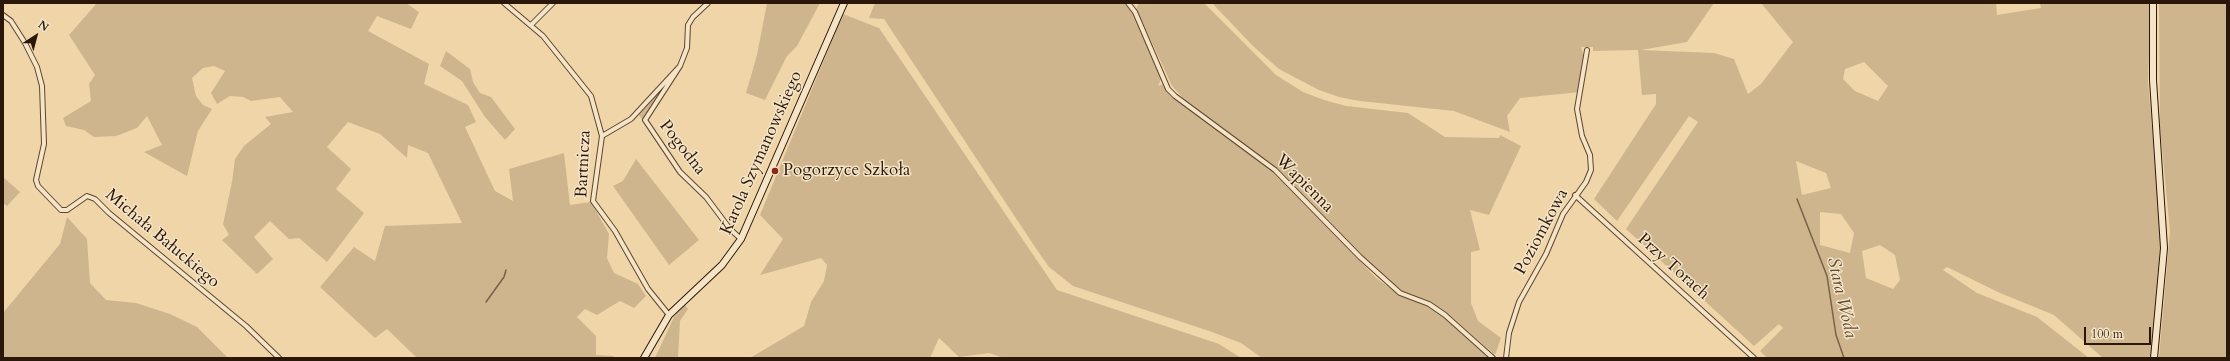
<!DOCTYPE html>
<meta charset="utf-8">
<style>
body{margin:0}
#map{position:relative;width:2230px;height:361px;overflow:hidden;background:#efd5a8;font-family:Cardo,serif}
canvas{display:block}
.frame{position:absolute;inset:0;border:4px solid #2b170a;pointer-events:none}
.north{position:absolute;left:16px;top:16px;width:40px;height:40px;-webkit-text-stroke:3px #f5e4c6;paint-order:stroke;rotate:36deg;font-size:11px;font-weight:700;line-height:16px;text-align:center;color:#2b170a}
.north::after{content:'';display:block;margin:auto;width:14px;height:18px;background:#2b170a;clip-path:polygon(50% 0,100% 100%,50% 72%,0 100%)}
.scale{position:absolute;left:2084px;top:327px;width:67px;height:18px;box-sizing:border-box;border:2px solid #2b170a;border-top:0;padding-left:5px;font-size:12px;line-height:14px;white-space:nowrap;color:#2b170a;-webkit-text-stroke:3px #f5e4c6;paint-order:stroke}
</style>
<div id="map">
<canvas width="2230" height="361"></canvas>
<div class="frame"></div>
<div class="north">N</div>
<div class="scale">100 m</div>
</div>
<script>
const ctx = document.querySelector('canvas').getContext('2d');
ctx.lineJoin = 'round';
function paint(path, color) {
  ctx.fillStyle = color;
  ctx.fill(path, 'evenodd');
}
function toPath(rows) {
  const path = new Path2D();
  for (const r of rows) {
    path.moveTo(r[0], r[1]);
    for (let i = 2; i < r.length; i += 2) path.lineTo(r[i], r[i + 1]);
  }
  return path;
}
function stroke(path, color, width, dash) {
  ctx.strokeStyle = color;
  ctx.lineWidth = width;
  ctx.lineCap = dash ? 'butt' : 'round';
  ctx.setLineDash(dash || []);
  ctx.stroke(path);
}
function label(font, color, halo, rows, align = 'center') {
  ctx.font = font + ' Cardo,serif';
  ctx.lineWidth = 3;
  ctx.setLineDash([]);
  ctx.textBaseline = 'middle';
  ctx.strokeStyle = halo;
  ctx.fillStyle = color;
  for (const [text, x, y, turn = 0] of rows) {
    ctx.save();
    ctx.translate(x, y);
    ctx.rotate((+turn || 0) * Math.PI / 180);
    ctx.textAlign = isNaN(turn) ? turn : align;
    if (halo) ctx.strokeText(text, 0, 0);
    ctx.fillText(text, 0, 0);
    ctx.restore();
  }
}
const green = toPath([
 [97,3,406,3,419,12,411,29,377,16,368,31,429,64,424,84,468,105,476,122,465,127,495,191,513,201,509,169,564,153,570,205,591,202,609,234,607,258,614,273,638,284,646,296,634,308,620,301,597,315,585,309,577,317,596,336,596,355,614,356,613,358,417,358,387,329,375,338,320,287,354,247,375,261,385,226,462,223,428,153,408,145,407,158,380,134,348,122,327,147,351,169,336,189,364,213,327,262,299,238,289,239,270,221,254,237,273,259,257,274,222,240,229,235,223,224,232,182,235,159,244,146,271,124,265,117,293,112,280,97,251,101,243,97,230,96,217,104,211,93,225,71,214,66,203,68,192,78,196,96,203,105,212,109,198,131,187,176,144,152,162,145,147,116,137,128,116,136,94,137,84,130,66,126,63,118,91,101,89,84,95,75,69,35],
 [767,3,820,3,797,46,787,56,765,100,746,93,757,55],
 [875,3,1126,3,1133,13,1153,55,1161,79,1158,86,1163,84,1166,90,1274,171,1376,278,1400,295,1429,307,1445,317,1489,358,1262,358,1241,343,1212,332,1073,286,1049,267,1037,250,884,19,869,18],
 [1139,3,1204,3,1276,75,1303,92,1324,100,1346,106,1408,113,1445,137,1499,138,1500,135,1521,146,1489,215,1470,210,1480,250,1471,252,1471,303,1478,321,1501,338,1495,355,1450,315,1430,301,1403,292,1380,274,1277,169,1184,99,1172,86,1161,62,1136,9],
 [1212,3,1714,3,1687,42,1641,50,1714,53,1734,59,1748,94,1761,84,1793,42,1761,3,1996,3,1997,15,2041,8,2040,3,2151,3,2148,81,2161,232,2153,354,2151,358,2103,358,2054,315,2000,293,1947,267,1943,270,1977,293,2037,317,2089,358,1767,358,1760,351,1783,328,1779,324,1754,346,1626,229,1698,122,1689,116,1617,221,1594,199,1656,104,1656,94,1642,95,1638,50,1593,51,1593,47,1581,47,1584,58,1579,85,1580,92,1520,98,1507,116,1510,132,1454,111,1360,101,1339,97,1319,90,1279,69,1254,47],
 [1864,62,1888,86,1878,101,1855,91,1843,79,1845,69],
 [1796,161,1826,173,1831,188,1802,195],
 [1820,212,1841,214,1854,233,1850,253,1820,245],
 [1880,245,1895,255,1900,280,1893,289,1866,278,1862,251],
 [2159,3,2227,3,2227,358,2159,358,2170,231,2160,127],
 [843,14,879,28,1057,290,1219,344,1241,358,1004,358,989,353,959,357,939,338,930,358,750,358,804,326,811,302,824,281,827,265,821,258,760,275,783,239,760,215],
 [446,51,470,69,473,82,480,93,491,97,515,129,505,140,485,117,462,81,440,66],
 [677,71,643,120,639,115],
 [636,159,699,240,669,265,613,186,623,181],
 [3,177,20,192,7,206,3,203],
 [67,217,87,239,90,283,106,300,136,303,170,314,197,327,228,358,3,358,3,313,60,244],
 [685,305,688,309,680,321,678,358,655,358,674,317]
]);
const stream = toPath([
 [1797,199,1827,276,1836,335,1844,358],
 [486,302,504,277,506,270]
]);
const street = toPath([
 [504,3,543,36,591,96,602,136,593,201,615,231,648,289,669,315],
 [1128,3,1135,12,1168,89,1175,96,1275,170,1360,257,1400,293,1429,304,1445,315,1493,358],
 [3,15,11,21,25,43,37,67,42,86,44,144,36,180,38,186,61,210,67,210,87,196,95,199,109,213,246,326,279,358],
 [531,25,553,3],
 [680,66,645,120,680,172,706,197,730,229,741,239],
 [602,136,631,119,680,66,687,48,688,25,693,17,708,3],
 [1575,195,1754,358],
 [1506,358,1509,333,1519,302,1546,254,1563,214,1586,182,1591,170,1590,155,1582,136,1577,109,1587,50]
]);
const secondary = toPath([
 [2153,3,2153,80,2164,248,2154,358],
 [644,358,669,315,722,265,741,239,844,3]
]);
const markers = [
 [775,171,4,"#8f2418"]
];
const streetNames = [
 ["Pogodna",682,148,52],
 ["Karola Szymanowskiego",762,153,-66],
 ["Bartnicza",584,164,-87],
 ["Wapienna",1304,184,45],
 ["Poziomkowa",1542,232,-62],
 ["Michała Bałuckiego",162,239,40],
 ["Przy Torach",1673,267,42]
];
const poiNames = [
 ["Pogorzyce Szkoła",783,171]
];
const waterNames = [
 ["Stara Woda",1841,298,77]
];
paint(green, '#ceb58d');
stroke(stream, '#786248', 1.5);
stroke(street, '#5c4632', 6);
stroke(secondary, '#2b170a', 8);
stroke(street, '#f5e4c6', 4);
stroke(secondary, '#f5e4c6', 6);
for (const [x, y, r, color] of markers) {
  const dot = new Path2D();
  dot.arc(x, y, r, 0, 2 * Math.PI);
  ctx.fillStyle = color;
  ctx.fill(dot);
  stroke(dot, '#f5e4c6', 1.5);
}
label('17px', '#2b170a', '#f5e4c6', streetNames);
label('17px', '#2b170a', '#f5e4c6', poiNames, 'left');
label('italic 18px', '#5f4934', '#f5e4c6', waterNames);
</script>
